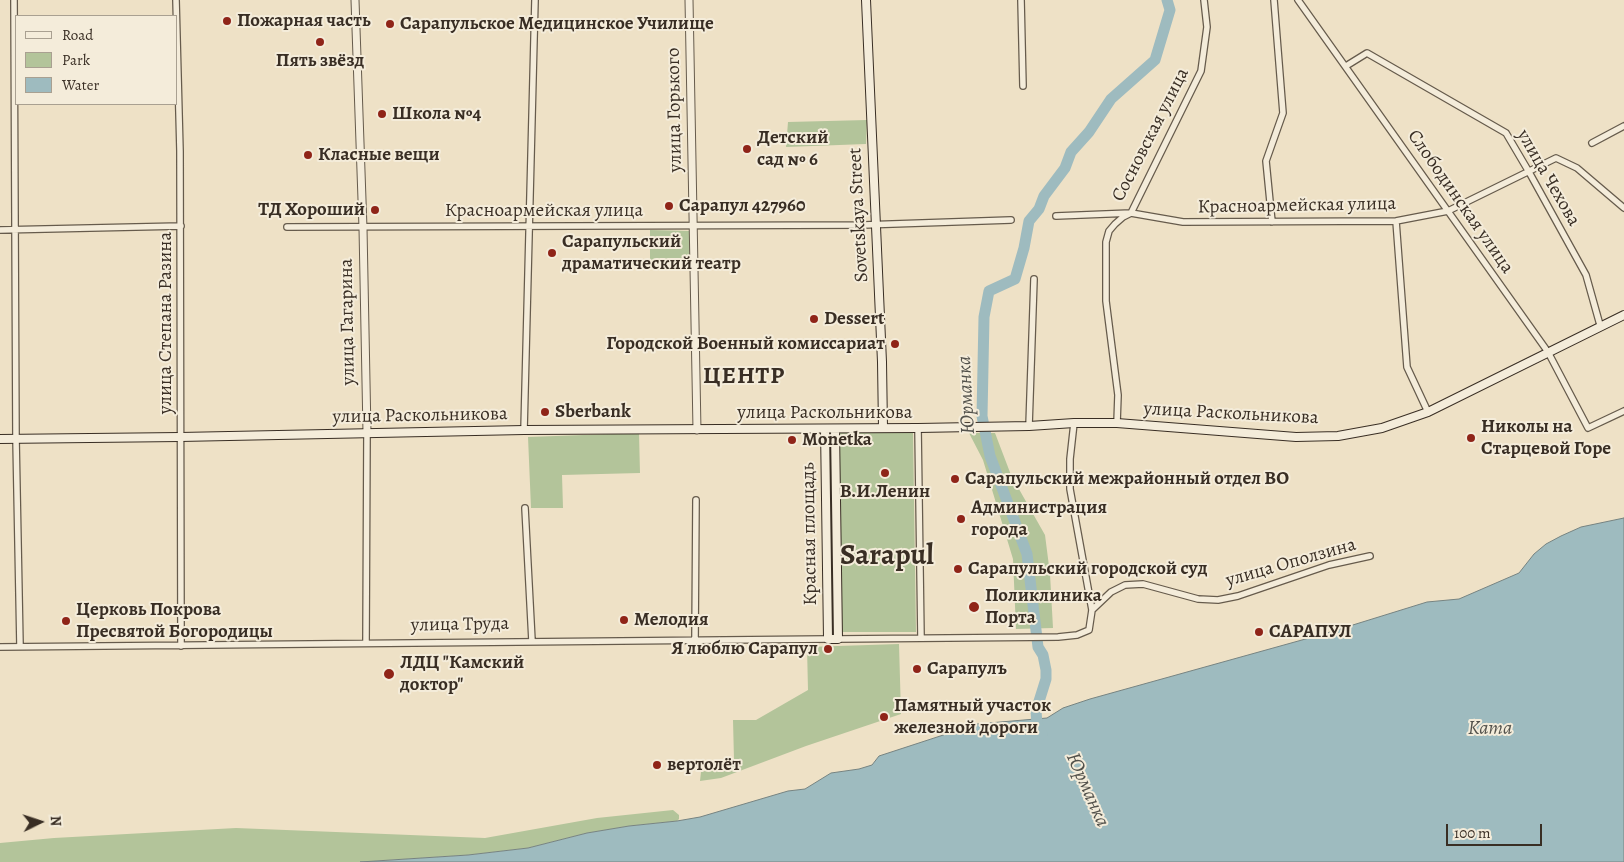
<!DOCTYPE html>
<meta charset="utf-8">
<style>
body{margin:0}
#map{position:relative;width:1624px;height:862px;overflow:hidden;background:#eee1c6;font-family:Alegreya,serif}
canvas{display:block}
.legend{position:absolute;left:15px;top:15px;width:162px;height:90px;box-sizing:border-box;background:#f4ecda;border:1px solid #a9a091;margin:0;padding:6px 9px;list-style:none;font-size:15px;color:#392e24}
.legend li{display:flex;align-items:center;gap:10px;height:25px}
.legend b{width:25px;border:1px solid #a9a091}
.north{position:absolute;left:15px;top:797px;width:50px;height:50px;-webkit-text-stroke:4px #f4ecda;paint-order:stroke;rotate:86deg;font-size:14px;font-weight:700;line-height:20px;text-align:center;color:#392e24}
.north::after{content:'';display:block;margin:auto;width:18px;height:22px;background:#392e24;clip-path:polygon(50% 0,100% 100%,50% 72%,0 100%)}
.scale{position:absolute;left:1446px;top:824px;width:96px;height:22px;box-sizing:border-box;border:2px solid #392e24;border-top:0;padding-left:6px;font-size:15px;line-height:18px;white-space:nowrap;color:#392e24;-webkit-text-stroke:4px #f4ecda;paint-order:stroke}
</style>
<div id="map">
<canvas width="1624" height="862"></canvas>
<ul class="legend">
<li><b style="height:6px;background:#f4ecda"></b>Road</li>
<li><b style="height:14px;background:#b3c49a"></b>Park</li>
<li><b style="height:14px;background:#9ebbbf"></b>Water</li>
</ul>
<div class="north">N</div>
<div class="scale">100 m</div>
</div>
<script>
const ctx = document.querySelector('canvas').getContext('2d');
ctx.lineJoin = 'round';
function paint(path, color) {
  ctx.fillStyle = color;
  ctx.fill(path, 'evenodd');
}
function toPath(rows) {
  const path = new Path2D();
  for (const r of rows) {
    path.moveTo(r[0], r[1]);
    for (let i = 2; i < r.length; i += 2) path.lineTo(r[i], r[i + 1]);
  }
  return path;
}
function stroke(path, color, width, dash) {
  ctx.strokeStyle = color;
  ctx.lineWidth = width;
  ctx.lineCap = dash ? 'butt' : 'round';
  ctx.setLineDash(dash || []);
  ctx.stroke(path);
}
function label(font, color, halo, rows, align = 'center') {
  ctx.font = font + ' Alegreya,serif';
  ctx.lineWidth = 4;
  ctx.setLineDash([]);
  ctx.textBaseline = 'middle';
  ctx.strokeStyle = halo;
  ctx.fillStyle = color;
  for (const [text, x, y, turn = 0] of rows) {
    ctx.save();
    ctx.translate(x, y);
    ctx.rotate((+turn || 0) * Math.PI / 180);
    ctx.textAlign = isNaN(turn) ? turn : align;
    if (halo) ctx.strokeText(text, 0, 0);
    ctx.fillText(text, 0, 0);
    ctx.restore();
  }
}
const green = toPath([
 [867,120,866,144,786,147,788,122],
 [650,230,690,231,692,261,650,263],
 [639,433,640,473,562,475,563,508,531,508,528,437],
 [838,433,913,433,916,632,841,632],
 [969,433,995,433,1011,475,1045,535,1050,574,1053,628,1016,629,1013,559,983,460],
 [899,644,901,714,806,746,721,778,700,781,701,772,722,767,734,760,733,720,756,720,808,690,807,647],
 [673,810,679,815,679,819,677,821,629,826,587,833,528,848,468,855,360,862,0,862,0,843,54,838,236,828,485,838,597,818]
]);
const water = toPath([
 [1624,518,1624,862,360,862,468,855,528,848,587,833,629,826,677,821,700,817,788,791,805,789,831,773,859,769,872,765,879,756,977,724,1047,718,1063,708,1090,699,1327,633,1427,602,1459,599,1519,573,1534,554,1546,544,1561,536,1581,527,1624,518]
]);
const river = toPath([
 [1042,734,1037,724,1036,711,1046,679,1046,670,1043,655,1038,647,1027,554,990,456,982,416,984,317,989,291,1015,279,1024,248,1029,221,1039,209,1044,196,1065,168,1071,152,1089,132,1111,99,1155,60,1170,10,1167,0]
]);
const minor = toPath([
 [14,0,16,439,20,646],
 [176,0,180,151,181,646],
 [1021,0,1023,86],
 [1298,0,1548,352,1588,428,1624,411],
 [1346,66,1367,53,1506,133,1529,172,1586,275,1600,325],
 [1592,143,1624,126],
 [1056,216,1131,213,1183,222,1396,221,1448,211,1556,158,1577,168,1624,208],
 [1396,221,1407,367,1428,412],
 [1272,222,1266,161,1283,113,1274,0],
 [287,227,863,225,1011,220],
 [0,230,181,226],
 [1117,423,1118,395,1106,301,1106,242,1109,231,1115,224,1123,217,1131,213,1201,71,1207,27,1204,0],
 [1029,426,1034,279],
 [918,428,921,638],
 [524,430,535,0],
 [525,508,532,641],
 [1092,610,1111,592,1125,585,1143,584,1198,599,1218,600,1238,596,1329,565,1370,556],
 [838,639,1058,637,1077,635,1089,630,1092,610,1070,489,1070,459,1074,423],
 [695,640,696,500],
 [366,643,367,433],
 [0,647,828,639]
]);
const tertiary = toPath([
 [355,0,363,228,367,433],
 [689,0,697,430]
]);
const secondary = toPath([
 [866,0,882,362,883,428],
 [825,429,828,639,838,639,835,429],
 [0,439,180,437,524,430,918,428,1029,426,1074,423,1117,423,1296,437,1338,436,1382,428,1428,412,1624,315]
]);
const markers = [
 [227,21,5,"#8f2418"],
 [390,24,5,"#8f2418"],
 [320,42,5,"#8f2418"],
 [382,114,5,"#8f2418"],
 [747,149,5,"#8f2418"],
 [308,155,5,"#8f2418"],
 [669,206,5,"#8f2418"],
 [375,210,5,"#8f2418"],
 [552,253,5,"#8f2418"],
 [814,319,5,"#8f2418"],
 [895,344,5,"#8f2418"],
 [545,412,5,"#8f2418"],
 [1471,438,5,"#8f2418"],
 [792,440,5,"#8f2418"],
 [885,473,5,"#8f2418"],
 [955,479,5,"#8f2418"],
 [961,519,5,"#8f2418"],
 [958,569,5,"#8f2418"],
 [974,607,6,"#8f2418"],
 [624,620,5,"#8f2418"],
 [66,621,5,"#8f2418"],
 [1259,632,5,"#8f2418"],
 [828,649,5,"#8f2418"],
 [917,669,5,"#8f2418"],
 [389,674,6,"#8f2418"],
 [884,717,5,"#8f2418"],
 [657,765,5,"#8f2418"]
];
const poiNames = [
 ["Пожарная часть",237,21],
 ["Сарапульское Медицинское Училище",400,24],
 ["Пять звёзд",320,61,"center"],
 ["Школа №4",392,114],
 ["Детский",757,138],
 ["сад № 6",757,160],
 ["Класные вещи",318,155],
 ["Сарапул 427960",679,206],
 ["ТД Хороший",365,210,"right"],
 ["Сарапульский",562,242],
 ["драматический театр",562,264],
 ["Dessert",824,319],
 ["Городской Военный комиссариат",885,344,"right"],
 ["Sberbank",555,412],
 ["Николы на",1481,427],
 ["Старцевой Горе",1481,449],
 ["Monetka",802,440],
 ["Сарапульский межрайонный отдел ВО",965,479],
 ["В.И.Ленин",885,492,"center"],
 ["Администрация",971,508],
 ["города",971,530],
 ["Сарапульский городской суд",968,569],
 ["Поликлиника",985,596],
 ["Порта",985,618],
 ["Церковь Покрова",76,610],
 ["Пресвятой Богородицы",76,632],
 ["Мелодия",634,620],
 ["САРАПУЛ",1269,632],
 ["Я люблю Сарапул",818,649,"right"],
 ["ЛДЦ \"Камский",400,663],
 ["доктор\"",400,685],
 ["Сарапулъ",927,669],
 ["Памятный участок",894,706],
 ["железной дороги",894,728],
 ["вертолёт",667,765]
];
const streetNames = [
 ["улица Горького",675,110,-91],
 ["Сосновская улица",1151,135,-63],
 ["улица Чехова",1548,178,60],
 ["Слободинская улица",1460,202,55],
 ["Красноармейская улица",1297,206,-1],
 ["Красноармейская улица",544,211],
 ["Sovetskaya Street",859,215,-93],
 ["улица Гагарина",348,322,-91],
 ["улица Степана Разина",166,323,-90],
 ["улица Раскольникова",825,413],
 ["улица Раскольникова",1231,414,3],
 ["улица Раскольникова",420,416,-1],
 ["Красная площадь",810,534,-91],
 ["улица Оползина",1291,563,-16],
 ["улица Труда",460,625,-1]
];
const waterNames = [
 ["Юрманка",967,395,-93],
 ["Kama",1490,729],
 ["Юрманка",1087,790,66]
];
const districtNames = [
 ["ЦЕНТР",744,377]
];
const townNames = [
 ["Sarapul",887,557]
];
paint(green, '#b3c49a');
paint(water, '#9ebbbf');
stroke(water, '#768381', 1);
stroke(river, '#9ebbbf', 11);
stroke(minor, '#665b4c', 8);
stroke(tertiary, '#665b4c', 9);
stroke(secondary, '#392e24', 10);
stroke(minor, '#f4ecda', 5.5);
stroke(tertiary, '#f4ecda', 7);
stroke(secondary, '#f4ecda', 8);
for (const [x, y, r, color] of markers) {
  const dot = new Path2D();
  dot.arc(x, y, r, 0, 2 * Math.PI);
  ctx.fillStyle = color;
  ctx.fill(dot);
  stroke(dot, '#f4ecda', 2);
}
label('bold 19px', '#392e24', '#f4ecda', poiNames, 'left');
label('19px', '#392e24', '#f4ecda', streetNames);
label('italic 20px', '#52514b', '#f4ecda', waterNames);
ctx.letterSpacing = '1px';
label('bold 24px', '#392e24', '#f4ecda', districtNames);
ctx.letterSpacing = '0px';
label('bold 29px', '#392e24', '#f4ecda', townNames);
</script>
